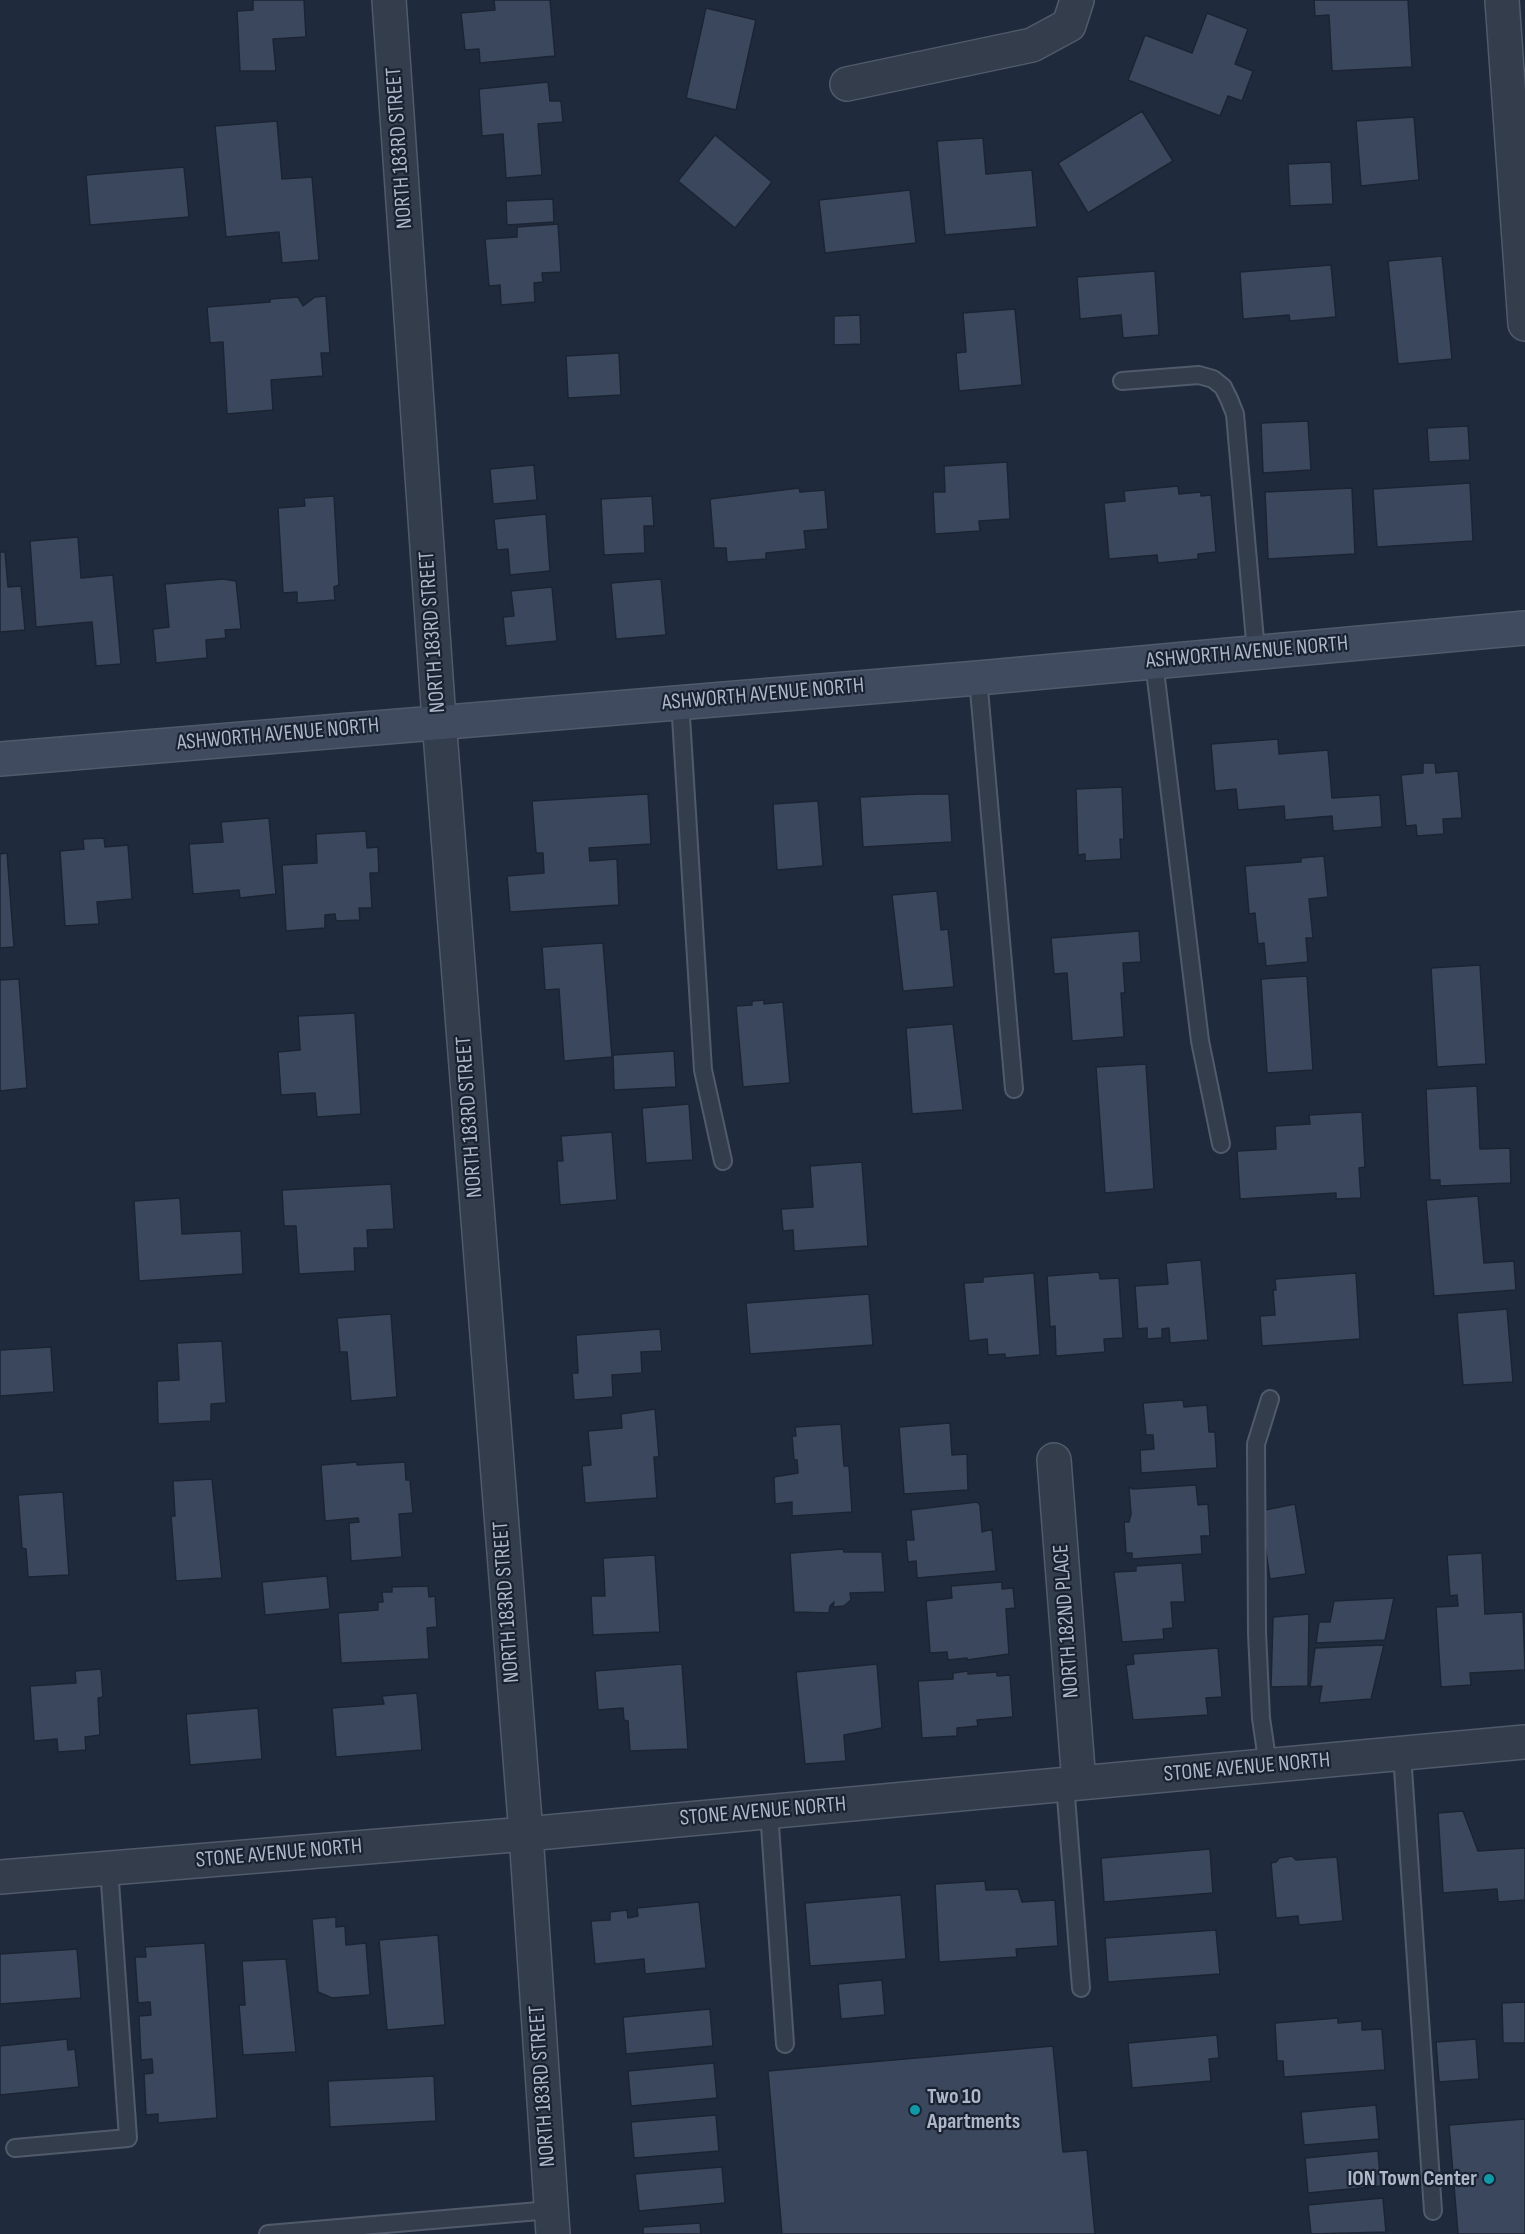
<!DOCTYPE html>
<style>
body{margin:0}
canvas{display:block;background:#1f2b3c}
</style>
<canvas width="1525" height="2234"></canvas>
<script>
const ctx = document.querySelector('canvas').getContext('2d');
ctx.lineJoin = 'round';
function paint(path, color) {
  ctx.fillStyle = color;
  ctx.fill(path, 'evenodd');
}
function toPath(rows) {
  const path = new Path2D();
  for (const r of rows) {
    path.moveTo(r[0], r[1]);
    for (let i = 2; i < r.length; i += 2) path.lineTo(r[i], r[i + 1]);
  }
  return path;
}
function stroke(path, color, width, dash) {
  ctx.strokeStyle = color;
  ctx.lineWidth = width;
  ctx.lineCap = dash ? 'butt' : 'round';
  ctx.setLineDash(dash || []);
  ctx.stroke(path);
}
function label(font, color, halo, rows, align = 'center') {
  ctx.font = font + ' "Sofia Sans Condensed",sans-serif';
  ctx.lineWidth = 4.5;
  ctx.setLineDash([]);
  ctx.textBaseline = 'middle';
  ctx.strokeStyle = halo;
  ctx.fillStyle = color;
  for (const [text, x, y, turn = 0] of rows) {
    ctx.save();
    ctx.translate(x, y);
    ctx.rotate((+turn || 0) * Math.PI / 180);
    ctx.textAlign = isNaN(turn) ? turn : align;
    if (halo) ctx.strokeText(text, 0, 0);
    ctx.fillText(text, 0, 0);
    ctx.restore();
  }
}
const building = toPath([
 [253,0,304,0,306,37,273,39,276,71,240,71,237,11,253,10,253,0],
 [494,0,550,0,555,56,480,63,479,49,465,50,461,13,495,10,494,0],
 [1314,0,1408,0,1412,67,1332,71,1329,15,1315,16,1314,0],
 [706,8,756,20,736,110,686,98,706,8],
 [1207,13,1248,29,1235,64,1253,71,1242,101,1228,96,1220,116,1128,80,1145,35,1192,53,1207,13],
 [548,82,550,101,561,101,563,122,538,124,542,175,506,178,503,134,482,136,479,89,548,82],
 [1142,111,1173,161,1088,213,1058,163,1142,111],
 [1414,117,1419,180,1361,186,1356,121,1414,117],
 [277,121,282,179,312,177,319,260,282,263,279,232,226,237,215,126,277,121],
 [715,135,772,182,735,228,678,181,715,135],
 [983,138,986,174,1032,170,1037,227,945,235,937,141,983,138],
 [1331,162,1333,204,1290,206,1288,164,1331,162],
 [184,167,189,217,90,225,86,175,184,167],
 [910,190,916,243,825,253,819,200,910,190],
 [553,199,554,222,507,225,506,201,553,199],
 [558,224,561,272,542,273,543,282,534,283,535,302,501,305,500,285,489,286,485,239,517,237,517,227,558,224],
 [1442,256,1452,359,1398,364,1388,261,1442,256],
 [1331,265,1336,317,1290,321,1289,315,1243,319,1240,272,1331,265],
 [1155,271,1159,335,1123,338,1121,315,1080,319,1077,277,1155,271],
 [326,296,330,353,321,353,323,376,271,380,273,410,227,414,223,342,210,343,207,307,270,302,270,299,298,297,303,306,315,297,326,296],
 [1015,309,1022,385,959,391,956,353,966,352,963,313,1015,309],
 [860,315,861,344,834,345,834,316,860,315],
 [619,353,621,395,568,398,566,356,619,353],
 [1308,421,1311,470,1263,473,1261,423,1308,421],
 [1468,426,1470,460,1429,462,1427,428,1468,426],
 [1007,462,1010,519,979,521,980,531,935,534,933,492,945,492,944,466,1007,462],
 [534,465,537,500,493,504,490,469,534,465],
 [1470,483,1473,541,1377,547,1373,489,1470,483],
 [1178,486,1179,494,1201,492,1201,496,1211,495,1216,552,1198,554,1198,559,1158,563,1157,555,1109,559,1104,503,1125,501,1124,491,1178,486],
 [799,488,800,492,825,490,828,529,804,531,806,549,766,553,766,559,727,562,726,548,714,548,710,499,799,488],
 [1352,488,1355,554,1268,559,1265,492,1352,488],
 [334,496,339,585,334,587,335,600,297,603,297,592,283,593,278,508,305,506,304,498,334,496],
 [652,496,654,526,644,526,645,553,604,555,601,499,652,496],
 [546,514,550,571,510,575,508,549,497,550,494,519,546,514],
 [78,537,81,578,113,575,121,664,96,666,92,622,36,627,30,541,78,537],
 [0,552,5,552,8,587,21,586,25,630,0,632,0,552],
 [223,579,236,581,241,629,225,630,226,638,206,640,207,658,156,663,153,629,169,627,165,584,223,579],
 [661,579,666,635,616,639,611,583,661,579],
 [552,587,557,641,506,646,503,617,514,616,511,591,552,587],
 [1278,739,1279,754,1328,750,1332,798,1380,795,1382,827,1333,831,1332,816,1285,820,1284,806,1238,810,1236,789,1215,791,1211,744,1278,739],
 [1423,763,1435,763,1436,773,1458,771,1462,818,1443,819,1444,834,1417,836,1416,825,1406,826,1401,775,1423,773,1423,763],
 [1122,787,1124,840,1120,839,1121,859,1085,861,1085,854,1078,855,1076,789,1122,787],
 [648,794,651,844,589,848,590,861,617,859,619,905,510,912,507,876,544,873,543,853,536,853,532,801,648,794],
 [919,794,949,794,952,842,863,847,860,797,919,794],
 [818,801,823,866,777,870,773,804,818,801],
 [269,818,276,894,240,898,239,890,193,894,189,844,223,842,221,822,269,818],
 [366,831,367,848,378,847,379,873,370,873,372,908,359,908,360,920,336,921,335,914,325,915,325,928,286,931,282,865,317,863,316,834,366,831],
 [104,838,105,847,128,845,132,899,97,902,99,924,65,926,60,851,84,849,83,839,104,838],
 [7,853,14,947,0,948,0,854,7,853],
 [1324,856,1328,897,1309,899,1313,938,1306,938,1308,962,1266,966,1264,943,1258,944,1255,913,1249,914,1245,866,1301,862,1301,858,1324,856],
 [937,891,941,930,948,929,954,987,903,991,892,895,937,891],
 [1139,931,1141,962,1123,963,1125,993,1121,993,1124,1037,1072,1041,1067,973,1054,974,1051,938,1139,931],
 [603,943,612,1057,564,1061,559,989,545,990,542,947,603,943],
 [1480,965,1486,1064,1437,1067,1431,968,1480,965],
 [1307,976,1313,1070,1267,1073,1261,979,1307,976],
 [19,979,27,1088,0,1091,0,980,19,979],
 [764,1000,764,1004,783,1002,790,1083,743,1087,736,1006,752,1005,752,1001,764,1000],
 [355,1013,361,1114,317,1117,315,1093,281,1095,278,1052,300,1050,298,1016,355,1013],
 [953,1024,963,1110,912,1114,906,1028,953,1024],
 [674,1051,676,1087,614,1090,613,1055,674,1051],
 [1146,1064,1154,1189,1105,1193,1096,1067,1146,1064],
 [1477,1086,1480,1149,1510,1148,1511,1183,1440,1186,1440,1180,1430,1180,1426,1089,1477,1086],
 [689,1104,693,1160,646,1163,642,1108,689,1104],
 [1362,1112,1365,1167,1359,1168,1361,1198,1336,1199,1336,1193,1240,1199,1237,1151,1276,1149,1275,1126,1310,1124,1309,1115,1362,1112],
 [612,1132,617,1200,560,1205,557,1161,563,1161,561,1136,612,1132],
 [862,1162,868,1246,794,1251,793,1230,783,1231,781,1209,813,1207,810,1166,862,1162],
 [391,1184,394,1229,367,1230,368,1248,354,1248,355,1271,299,1274,296,1226,284,1226,282,1190,391,1184],
 [1478,1196,1484,1263,1514,1261,1516,1290,1434,1296,1426,1200,1478,1196],
 [180,1198,182,1234,241,1231,243,1274,139,1281,134,1201,180,1198],
 [1201,1260,1208,1340,1170,1343,1169,1328,1162,1329,1162,1338,1147,1339,1147,1328,1138,1329,1135,1286,1168,1284,1166,1263,1201,1260],
 [1099,1272,1100,1279,1119,1278,1123,1338,1104,1339,1105,1352,1056,1356,1055,1326,1050,1327,1047,1276,1099,1272],
 [1034,1273,1040,1355,1005,1358,1005,1354,988,1355,987,1339,969,1341,964,1283,983,1282,983,1277,1034,1273],
 [1356,1273,1360,1339,1262,1346,1260,1316,1275,1315,1273,1290,1276,1290,1275,1279,1356,1273],
 [869,1294,873,1345,750,1354,746,1303,869,1294],
 [1507,1309,1513,1382,1463,1385,1457,1313,1507,1309],
 [391,1314,397,1397,351,1401,347,1352,340,1352,337,1318,391,1314],
 [660,1329,662,1351,641,1352,642,1373,612,1375,613,1397,574,1400,572,1373,578,1373,576,1335,660,1329],
 [222,1341,226,1403,211,1404,211,1421,158,1424,157,1381,179,1380,177,1343,222,1341],
 [51,1347,54,1392,0,1396,0,1350,51,1347],
 [1183,1400,1184,1407,1207,1405,1209,1432,1215,1432,1217,1468,1141,1473,1140,1450,1154,1449,1153,1435,1146,1435,1143,1403,1183,1400],
 [655,1409,659,1457,654,1457,657,1498,585,1503,582,1466,591,1465,588,1431,622,1428,621,1414,655,1409],
 [950,1423,952,1455,967,1454,968,1490,904,1494,899,1427,950,1423],
 [841,1424,844,1466,849,1466,852,1512,792,1516,792,1502,775,1504,774,1477,798,1473,797,1460,794,1460,792,1436,796,1436,795,1427,841,1424],
 [357,1462,357,1465,405,1462,406,1480,410,1480,413,1513,399,1514,402,1557,351,1561,349,1523,359,1522,358,1518,325,1521,321,1465,357,1462],
 [212,1479,222,1578,176,1581,171,1516,175,1516,173,1481,212,1479],
 [1196,1485,1198,1505,1208,1504,1210,1536,1201,1536,1202,1554,1132,1559,1132,1553,1126,1553,1124,1522,1129,1522,1131,1514,1129,1487,1133,1489,1196,1485],
 [63,1492,69,1575,28,1577,26,1549,22,1548,18,1495,63,1492],
 [977,1502,980,1505,982,1532,992,1529,996,1571,917,1578,916,1561,908,1562,906,1540,914,1540,911,1510,977,1502],
 [1295,1504,1306,1574,1270,1579,1260,1511,1295,1504],
 [843,1549,844,1552,882,1552,885,1592,850,1593,851,1600,844,1606,833,1607,834,1602,830,1606,829,1613,794,1612,790,1553,843,1549],
 [1482,1553,1485,1614,1523,1612,1525,1670,1470,1673,1471,1685,1441,1687,1436,1607,1458,1606,1457,1595,1450,1596,1447,1555,1482,1553],
 [655,1555,660,1632,593,1635,591,1596,605,1596,603,1558,655,1555],
 [1182,1563,1185,1602,1171,1602,1173,1628,1163,1629,1164,1639,1122,1642,1114,1572,1136,1571,1136,1566,1182,1563],
 [327,1576,330,1609,265,1615,262,1582,327,1576],
 [1002,1582,1002,1589,1013,1588,1015,1608,1006,1609,1009,1654,967,1660,967,1658,948,1660,947,1652,930,1653,926,1601,952,1598,951,1586,1002,1582],
 [428,1586,429,1597,435,1596,437,1627,427,1628,429,1659,341,1663,338,1613,378,1610,378,1602,383,1602,382,1592,392,1592,392,1587,428,1586],
 [1394,1598,1385,1640,1316,1643,1319,1622,1330,1622,1334,1601,1394,1598],
 [1309,1614,1308,1686,1271,1687,1273,1617,1309,1614],
 [1384,1645,1371,1699,1319,1703,1322,1686,1310,1687,1315,1648,1384,1645],
 [1218,1648,1222,1697,1206,1698,1208,1715,1133,1720,1126,1665,1134,1664,1133,1654,1218,1648],
 [682,1664,688,1749,630,1751,628,1721,624,1720,623,1708,598,1710,595,1671,682,1664],
 [877,1664,882,1728,844,1735,846,1761,805,1764,796,1672,877,1664],
 [101,1669,103,1697,98,1698,100,1735,85,1737,86,1750,58,1752,57,1739,34,1741,30,1686,76,1683,75,1671,101,1669],
 [968,1671,968,1674,997,1672,997,1676,1010,1675,1013,1717,977,1720,978,1726,957,1728,957,1736,922,1738,918,1681,953,1679,953,1673,968,1671],
 [417,1693,422,1750,336,1757,332,1708,384,1704,382,1696,417,1693],
 [258,1708,262,1759,190,1765,186,1714,258,1708],
 [1463,1811,1478,1851,1525,1848,1525,1900,1498,1902,1497,1889,1443,1893,1438,1813,1463,1811],
 [1210,1849,1213,1893,1104,1902,1101,1858,1210,1849],
 [1292,1856,1296,1860,1337,1857,1343,1921,1299,1925,1298,1916,1276,1918,1271,1863,1276,1862,1279,1858,1292,1856],
 [985,1881,986,1890,1018,1889,1022,1902,1055,1900,1058,1946,1016,1949,1017,1957,939,1962,935,1884,985,1881],
 [901,1895,906,1959,810,1966,805,1903,901,1895],
 [699,1902,706,1968,645,1974,644,1959,595,1964,591,1921,610,1920,610,1912,627,1910,628,1918,638,1916,637,1908,699,1902],
 [336,1917,336,1927,345,1926,346,1945,366,1943,370,1995,332,1998,318,1992,312,1919,336,1917],
 [1216,1930,1220,1974,1108,1982,1105,1938,1216,1930],
 [438,1935,445,2025,387,2030,379,1940,438,1935],
 [205,1943,217,2118,158,2123,158,2114,146,2115,144,2074,153,2073,152,2059,141,2060,139,2016,151,2015,150,2002,138,2003,135,1957,146,1957,145,1947,205,1943],
 [77,1949,81,1998,0,2004,0,1954,77,1949],
 [286,1959,296,2052,243,2055,239,2005,245,2005,242,1961,286,1959],
 [882,1980,885,2015,841,2019,838,1984,882,1980],
 [1525,2002,1525,2043,1503,2043,1502,2003,1525,2002],
 [710,2009,713,2046,626,2054,623,2017,710,2009],
 [1338,2018,1338,2023,1362,2021,1362,2030,1382,2029,1385,2070,1284,2077,1283,2061,1277,2061,1275,2023,1338,2018],
 [1217,2035,1219,2058,1209,2059,1211,2081,1132,2088,1128,2043,1217,2035],
 [67,2039,68,2050,75,2049,79,2087,0,2095,0,2046,67,2039],
 [1476,2039,1479,2079,1439,2082,1436,2042,1476,2039],
 [1053,2046,1063,2152,1087,2150,1095,2234,782,2234,768,2071,1053,2046],
 [714,2063,717,2098,631,2106,628,2071,714,2063],
 [434,2076,436,2121,330,2127,328,2081,434,2076],
 [1376,2105,1379,2139,1304,2145,1301,2112,1376,2105],
 [716,2115,719,2151,634,2158,631,2122,716,2115],
 [1525,2119,1525,2234,1458,2234,1449,2125,1525,2119],
 [1378,2151,1381,2186,1308,2193,1305,2158,1378,2151],
 [722,2167,725,2203,639,2211,635,2174,722,2167],
 [1383,2198,1386,2232,1311,2234,1308,2205,1383,2198],
 [700,2223,701,2234,643,2234,643,2227,700,2223]
]);
const lane = toPath([
 [1122,381,1199,375,1213,379,1223,387,1229,399,1235,414,1256,652],
 [1154,662,1200,1041,1221,1144],
 [978,678,1014,1089],
 [680,701,703,1070,723,1161],
 [1402,1754,1433,2211],
 [1268,1766,1261,1718,1257,1633,1256,1444,1270,1399],
 [1065,1784,1081,1988],
 [769,1811,785,2044],
 [15,2148,128,2138,109,1868],
 [268,2234,551,2210]
]);
const street = toPath([
 [389,0,439,720,526,1834,553,2234],
 [1502,0,1525,324],
 [847,84,1032,45,1069,25,1077,0],
 [1054,1460,1079,1783],
 [0,1877,526,1834,1525,1742]
]);
const secondary = toPath([
 [0,759,978,678,1525,628]
]);
const markers = [
 [915,2110,6,"#0f9aa8"],
 [1489,2179,6,"#0f9aa8"]
];
const streetNames = [
 ["NORTH 183RD STREET",400,148,-94],
 ["NORTH 183RD STREET",433,632,-94],
 ["ASHWORTH AVENUE NORTH",1247,653,-5],
 ["ASHWORTH AVENUE NORTH",763,695,-5],
 ["ASHWORTH AVENUE NORTH",278,735,-5],
 ["NORTH 183RD STREET",470,1117,-94],
 ["NORTH 183RD STREET",507,1602,-94],
 ["NORTH 182ND PLACE",1067,1621,-94],
 ["STONE AVENUE NORTH",1247,1768,-5],
 ["STONE AVENUE NORTH",763,1812,-5],
 ["STONE AVENUE NORTH",279,1854,-5],
 ["NORTH 183RD STREET",543,2086,-94]
];
const poiNames = [
 ["Two 10",927,2097],
 ["Apartments",927,2122],
 ["ION Town Center",1477,2179,"right"]
];
paint(building, '#3b475d');
stroke(building, '#1b2433', 1.5);
stroke(lane, '#515a6a', 20);
stroke(street, '#515a6a', 36);
stroke(secondary, '#515a6a', 36);
stroke(lane, '#333d4c', 16);
stroke(street, '#333d4c', 33);
stroke(secondary, '#414b60', 33);
for (const [x, y, r, color] of markers) {
  const dot = new Path2D();
  dot.arc(x, y, r, 0, 2 * Math.PI);
  ctx.fillStyle = color;
  ctx.fill(dot);
  stroke(dot, '#192231', 2);
}
label('22px', '#aeb7c8', '#192231', streetNames);
label('bold 22px', '#aeb7c8', '#192231', poiNames, 'left');
</script>
